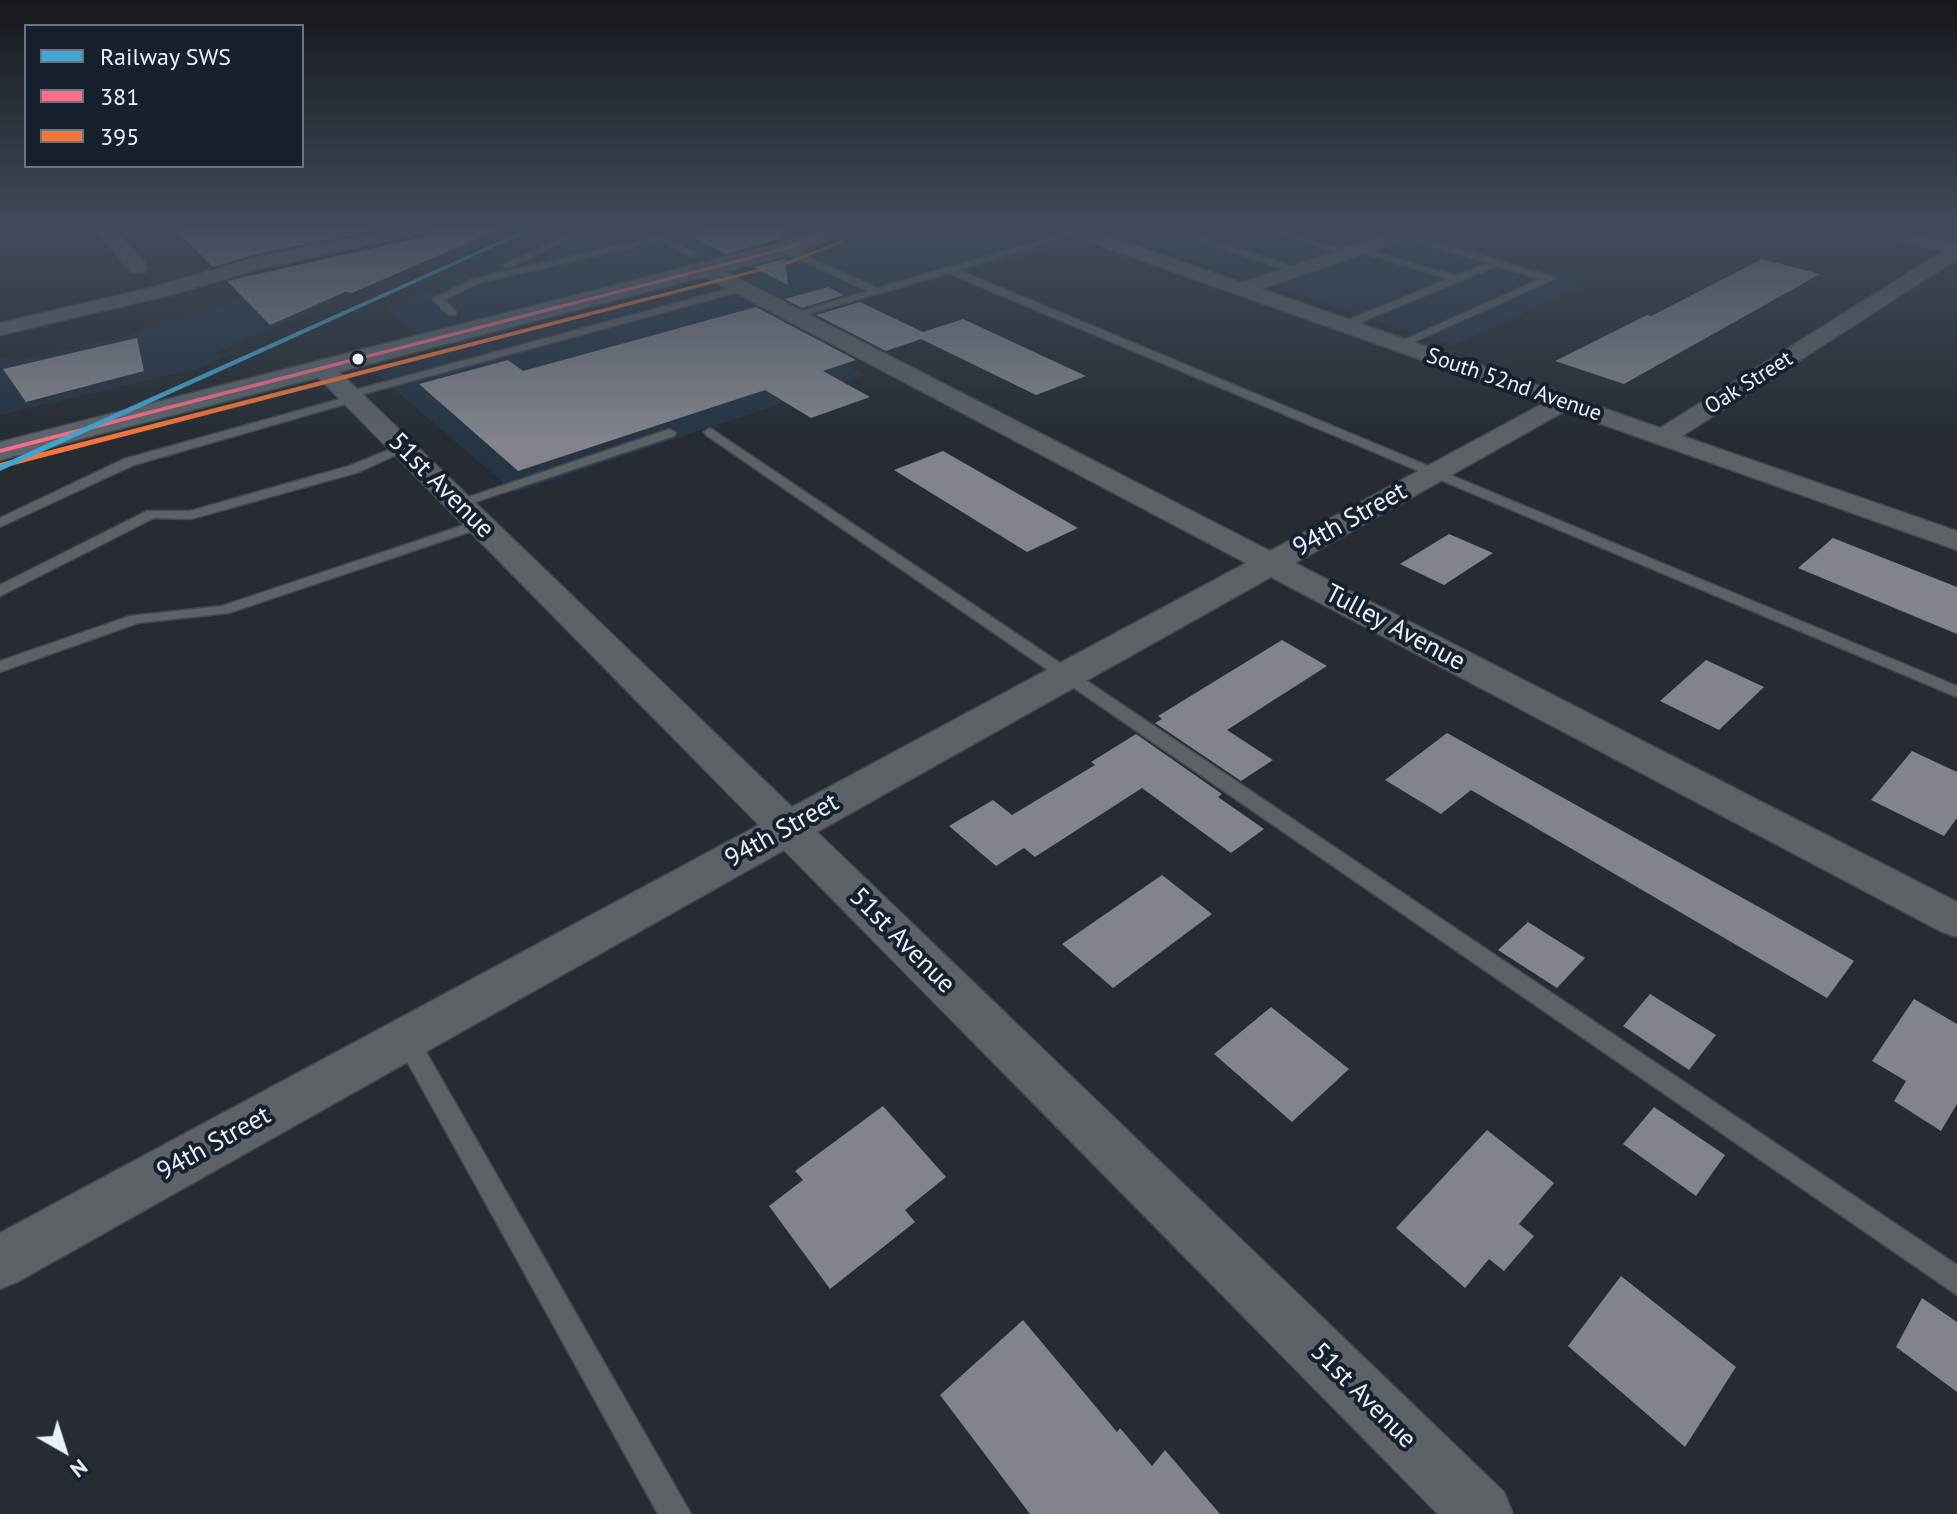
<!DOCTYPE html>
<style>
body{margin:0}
#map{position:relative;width:1957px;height:1514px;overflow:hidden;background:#262c32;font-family:"PT Sans",sans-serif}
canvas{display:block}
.legend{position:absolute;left:24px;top:24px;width:280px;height:144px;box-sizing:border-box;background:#17212d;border:2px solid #6b747f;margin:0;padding:10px 14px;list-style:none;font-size:24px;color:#eaf1fa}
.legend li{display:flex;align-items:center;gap:16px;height:40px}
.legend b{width:40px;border:2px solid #6b747f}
.north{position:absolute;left:24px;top:1410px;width:80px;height:80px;-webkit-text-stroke:6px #17212d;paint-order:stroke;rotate:141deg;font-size:22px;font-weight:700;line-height:32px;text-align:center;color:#eaf1fa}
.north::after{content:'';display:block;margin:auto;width:28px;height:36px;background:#eaf1fa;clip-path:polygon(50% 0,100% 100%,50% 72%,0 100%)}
</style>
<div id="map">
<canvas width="1957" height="1514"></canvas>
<ul class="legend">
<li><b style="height:10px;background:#43a4d1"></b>Railway SWS</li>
<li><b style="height:10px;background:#fb6d88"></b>381</li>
<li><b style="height:10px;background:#f5763a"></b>395</li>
</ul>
<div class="north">N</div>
</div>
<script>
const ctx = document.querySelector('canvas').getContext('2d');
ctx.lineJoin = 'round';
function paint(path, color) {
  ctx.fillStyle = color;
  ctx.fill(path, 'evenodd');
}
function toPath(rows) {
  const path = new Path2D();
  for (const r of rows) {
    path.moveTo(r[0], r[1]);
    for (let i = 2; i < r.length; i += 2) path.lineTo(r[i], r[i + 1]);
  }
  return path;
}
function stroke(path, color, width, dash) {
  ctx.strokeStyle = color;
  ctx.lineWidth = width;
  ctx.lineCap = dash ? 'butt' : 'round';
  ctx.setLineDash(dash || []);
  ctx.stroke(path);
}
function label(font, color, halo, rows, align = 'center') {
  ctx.font = font + ' "PT Sans",sans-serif';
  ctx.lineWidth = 8;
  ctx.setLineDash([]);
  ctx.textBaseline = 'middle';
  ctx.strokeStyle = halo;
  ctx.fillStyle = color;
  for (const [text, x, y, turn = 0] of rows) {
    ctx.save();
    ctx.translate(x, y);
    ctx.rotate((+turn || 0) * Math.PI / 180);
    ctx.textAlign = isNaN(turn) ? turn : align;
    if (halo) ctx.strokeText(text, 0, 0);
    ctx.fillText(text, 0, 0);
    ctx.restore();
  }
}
const built = toPath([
 [563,229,1454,229,1437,237,1587,284,1453,346,1110,233,770,325,865,375,515,493,371,369,441,351,396,318,388,308],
 [272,286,337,300,210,356,236,351,200,368,0,415,0,358,17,361,128,336,154,324,223,305]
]);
const building = toPath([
 [175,229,384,229,261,253,213,267],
 [433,229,500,229,352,293,345,292,270,325,227,281,422,237],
 [707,229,782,229,783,238,726,254,690,236],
 [785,259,788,285,753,267],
 [1762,259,1820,274,1624,384,1555,361,1647,315,1651,316],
 [828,287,844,295,802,308,785,299],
 [860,302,923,332,963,319,1086,376,1036,395,921,339,886,351,816,315],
 [756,307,856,360,823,371,870,397,811,418,765,390,518,471,419,384,508,360,523,371],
 [137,338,144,371,26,402,3,369],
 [943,451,1078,528,1027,552,894,470],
 [1449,534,1493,553,1444,585,1400,564],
 [1833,538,1957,587,1957,634,1798,568],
 [1282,640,1327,666,1227,730,1273,760,1241,781,1155,723,1162,719,1158,716],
 [1706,660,1764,687,1719,730,1660,701],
 [1447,733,1766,911,1854,961,1827,998,1471,790,1441,814,1385,780],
 [1136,734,1222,794,1218,797,1264,829,1231,853,1142,788,1035,857,1024,848,996,866,949,826,993,800,1012,815,1095,765,1091,762],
 [1912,751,1957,772,1957,818,1944,836,1871,800],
 [1162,875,1212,914,1113,988,1062,944],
 [1528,922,1585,958,1557,988,1498,950],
 [1650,994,1716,1035,1689,1070,1623,1026],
 [1914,999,1957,1024,1957,1104,1941,1131,1894,1101,1906,1081,1872,1061],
 [1271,1007,1349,1069,1292,1122,1214,1054],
 [883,1106,946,1177,905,1210,915,1222,830,1289,769,1206,803,1180,795,1171],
 [1654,1107,1725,1155,1696,1196,1623,1144],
 [1487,1130,1554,1183,1519,1224,1534,1236,1504,1271,1489,1259,1465,1288,1396,1228],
 [1621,1276,1736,1367,1685,1447,1568,1346],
 [1922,1298,1957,1322,1957,1392,1896,1347],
 [1023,1320,1117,1432,1120,1428,1152,1466,1165,1450,1220,1514,1030,1514,940,1395]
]);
const service = toPath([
 [578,229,588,229,510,268,502,266,578,229],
 [690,229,704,229,669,239,695,252,695,256,689,256,660,241,479,283,444,300,456,311,456,315,448,315,432,299,473,279,690,229],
 [1262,229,1274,229,1353,253,1345,255,1262,229],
 [1348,229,1360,229,1391,239,1387,242,1348,229],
 [1077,230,1084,232,958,270,1957,686,1957,697,948,273,798,317,789,315,867,291,781,251,781,247,787,247,877,288,1077,230],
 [1401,231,1552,277,1554,279,1401,348,1396,345,1397,343,1540,279,1496,266,1349,327,1341,327,1341,323,1448,279,1357,251,1357,247,1456,276,1487,263,1398,236,1401,231],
 [1189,234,1195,234,1303,270,1295,272,1189,238,1189,234],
 [743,285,746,286,746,290,356,396,356,401,134,465,0,527,0,518,124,459,344,398,344,393,743,285],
 [710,428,1957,1265,1957,1295,706,435,704,432,710,428],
 [670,429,676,433,674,436,463,506,458,507,451,503,670,429],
 [399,446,409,449,359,472,191,519,154,518,0,596,0,585,147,511,190,511,349,466,399,446],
 [479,520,486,524,484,527,229,613,138,623,0,672,0,661,130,616,222,606,479,520],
 [406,1028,414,1031,691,1514,658,1514,398,1045,395,1038,398,1031,406,1028]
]);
const minor = toPath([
 [96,229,113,229,145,264,147,268,145,272,131,272,96,229],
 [397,229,430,229,421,234,266,267,166,296,0,335,0,323,154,287,262,256,397,229],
 [1062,229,1086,229,1242,283,1401,229,1425,229,1423,233,1261,289,1660,428,1944,251,1863,233,1861,229,1890,229,1957,244,1957,259,1682,436,1957,531,1957,550,1565,411,1295,563,1957,902,1957,937,1942,932,1271,577,817,832,1504,1492,1513,1514,1438,1514,784,850,19,1281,0,1289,0,1233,759,825,314,373,311,368,314,363,330,363,792,807,1246,563,698,273,696,269,698,265,712,265,1270,551,1544,403,1064,233,1062,229]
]);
const primary = toPath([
 [818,229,848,229,845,234,792,254,0,460,0,442,776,244,818,229]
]);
const bus1 = toPath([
 [834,229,839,229,786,250,0,453,0,449,782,248,834,229]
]);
const bus2 = toPath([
 [840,241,844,242,789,264,6,467,0,466,0,463,785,262,840,241]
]);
const rail1 = toPath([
 [527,229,534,229,0,471,0,465,527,229]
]);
const markers = [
 [358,359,7,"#eaf1fa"]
];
const farStreetnames = [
 ["Oak Street",1749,383,-32],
 ["South 52nd Avenue",1514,385,19]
];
const streetNames = [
 ["51st Avenue",441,486,45],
 ["94th Street",1350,520,-29],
 ["Tulley Avenue",1395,628,28],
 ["94th Street",782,831,-29],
 ["51st Avenue",902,941,45],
 ["94th Street",214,1144,-29],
 ["51st Avenue",1363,1396,45]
];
paint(built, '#263444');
paint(building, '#81848b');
stroke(service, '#44494f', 3);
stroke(minor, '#44494f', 3);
stroke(primary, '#44494f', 3);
paint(service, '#5d6267');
paint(minor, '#5d6267');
paint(primary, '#5b656b');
paint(bus1, '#fb6d88');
paint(bus2, '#f5763a');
paint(rail1, '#43a4d1');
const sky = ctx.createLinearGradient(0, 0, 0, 441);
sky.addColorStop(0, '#15181c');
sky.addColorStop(0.52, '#414b5a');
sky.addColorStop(1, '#414b5a00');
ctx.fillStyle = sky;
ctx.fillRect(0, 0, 1957, 441);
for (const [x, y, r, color] of markers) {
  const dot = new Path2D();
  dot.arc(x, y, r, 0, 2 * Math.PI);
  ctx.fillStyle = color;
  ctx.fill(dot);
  stroke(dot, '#17212d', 3);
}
label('22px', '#eaf1fa', '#17212d', farStreetnames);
label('26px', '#eaf1fa', '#17212d', streetNames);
</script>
